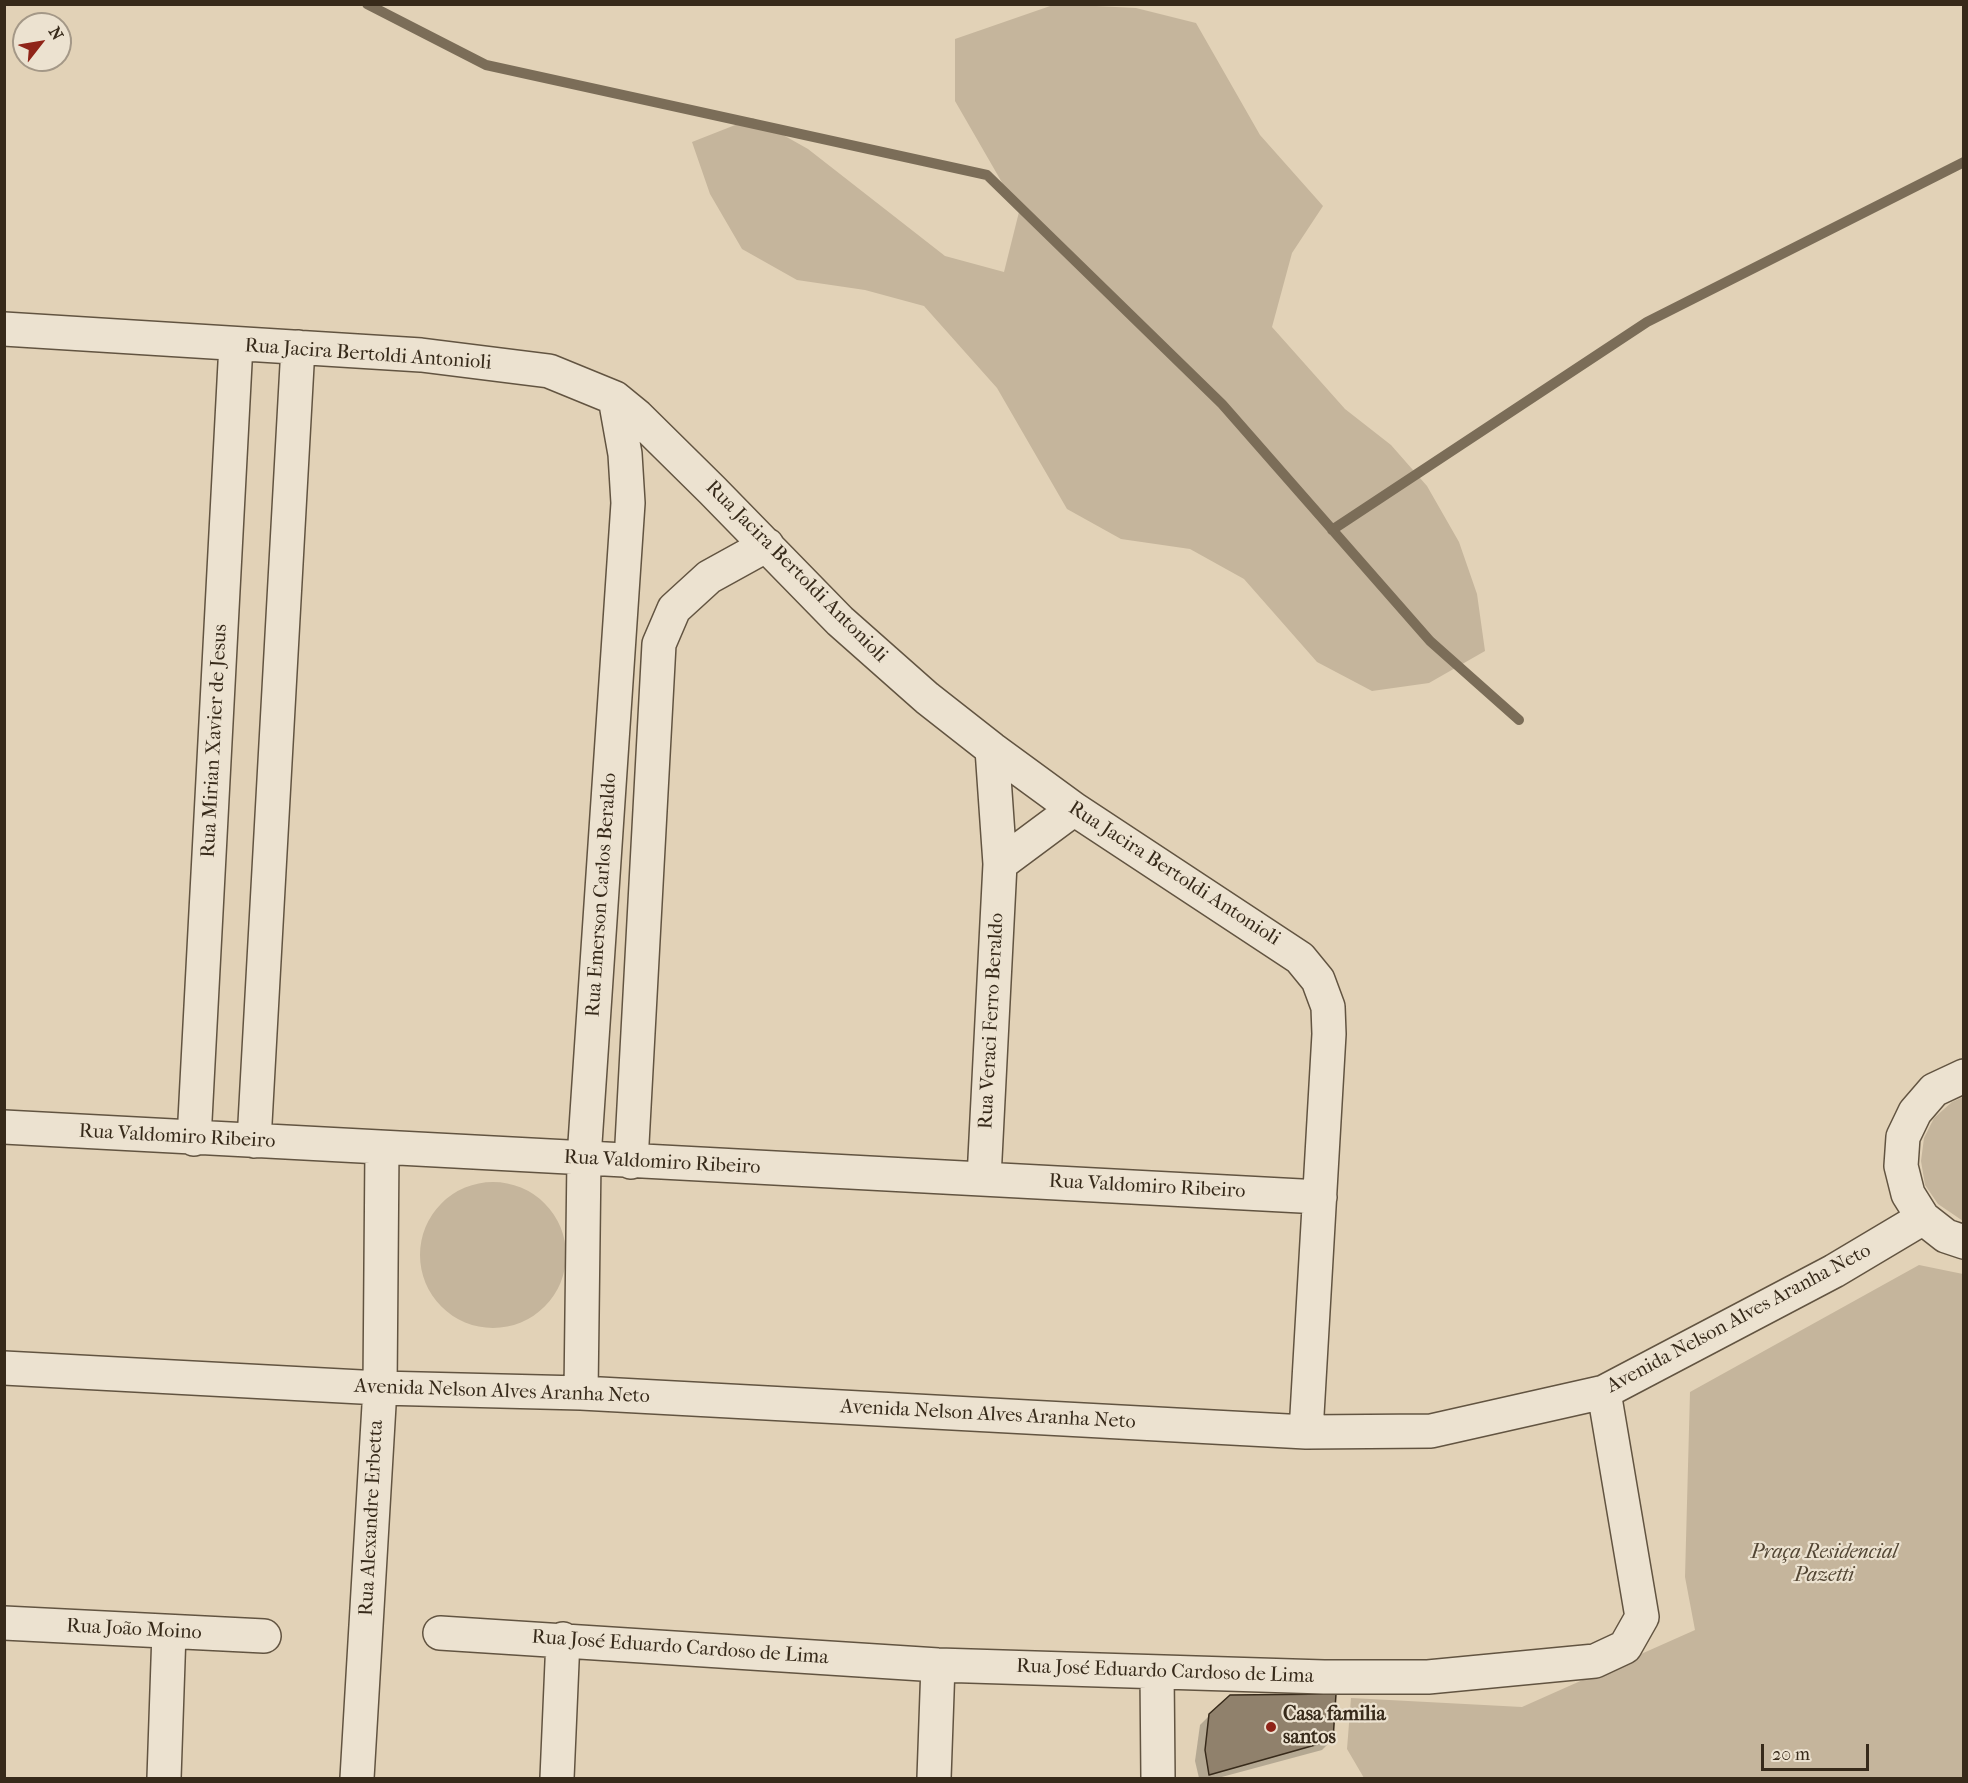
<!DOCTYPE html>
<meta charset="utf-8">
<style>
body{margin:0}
#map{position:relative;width:1968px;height:1783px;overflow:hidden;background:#e2d2b7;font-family:"IM FELL French Canon",serif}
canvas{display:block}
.frame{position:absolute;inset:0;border:6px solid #372a1a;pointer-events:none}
.north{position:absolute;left:12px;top:12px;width:60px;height:60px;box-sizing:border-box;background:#ece2d0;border:2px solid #a49887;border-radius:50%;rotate:59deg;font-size:16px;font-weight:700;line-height:24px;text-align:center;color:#372a1a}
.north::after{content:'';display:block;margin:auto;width:21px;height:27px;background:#8f2418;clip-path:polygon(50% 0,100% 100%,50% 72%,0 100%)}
.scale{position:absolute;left:1761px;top:1744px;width:108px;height:27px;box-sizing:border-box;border:3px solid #372a1a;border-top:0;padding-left:8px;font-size:18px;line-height:21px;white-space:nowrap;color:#372a1a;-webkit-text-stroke:4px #ece2d0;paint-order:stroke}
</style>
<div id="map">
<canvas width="1968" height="1783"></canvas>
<div class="frame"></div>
<div class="north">N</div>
<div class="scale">20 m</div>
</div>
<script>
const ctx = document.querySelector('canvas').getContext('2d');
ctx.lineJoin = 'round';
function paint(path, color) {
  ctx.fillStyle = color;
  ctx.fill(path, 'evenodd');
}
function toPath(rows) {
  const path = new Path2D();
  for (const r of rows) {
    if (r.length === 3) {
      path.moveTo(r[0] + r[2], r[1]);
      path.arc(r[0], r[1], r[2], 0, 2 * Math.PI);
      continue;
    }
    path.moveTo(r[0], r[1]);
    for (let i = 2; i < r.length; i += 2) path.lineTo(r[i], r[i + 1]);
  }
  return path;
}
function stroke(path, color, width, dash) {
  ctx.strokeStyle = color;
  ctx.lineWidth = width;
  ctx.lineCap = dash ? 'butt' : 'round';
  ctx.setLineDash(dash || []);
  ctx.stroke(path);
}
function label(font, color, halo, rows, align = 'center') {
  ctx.font = font + ' "IM FELL French Canon",serif';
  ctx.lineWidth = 4.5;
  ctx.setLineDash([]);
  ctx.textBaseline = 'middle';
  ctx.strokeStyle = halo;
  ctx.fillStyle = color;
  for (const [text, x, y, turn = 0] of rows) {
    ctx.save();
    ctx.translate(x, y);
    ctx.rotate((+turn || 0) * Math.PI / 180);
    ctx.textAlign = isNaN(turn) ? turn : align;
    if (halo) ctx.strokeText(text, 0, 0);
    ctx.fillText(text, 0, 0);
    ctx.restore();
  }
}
const green = toPath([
 [1056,4,1136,8,1196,23,1260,135,1323,206,1292,253,1272,327,1345,409,1391,445,1427,486,1459,542,1477,594,1485,651,1429,683,1372,691,1317,662,1244,579,1190,549,1121,539,1067,509,997,388,924,306,865,290,797,280,742,249,710,194,692,142,753,118,808,149,945,256,1004,272,1019,212,955,101,955,39],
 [1963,1097,1963,1221,1938,1204,1925,1185,1921,1161,1924,1138,1934,1118,1952,1102],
 [493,1255,73],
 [1919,1265,1963,1274,1963,1778,1364,1778,1347,1749,1351,1698,1522,1707,1695,1630,1685,1577,1690,1392]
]);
const shadow = toPath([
 [1210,1715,1332,1740,1322,1750,1218,1778,1199,1778,1195,1761,1200,1725]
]);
const stream = toPath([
 [367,4,486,65,987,175,1222,404,1430,641,1519,720],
 [1332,530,1647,322,1964,162]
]);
const building = toPath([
 [1336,1694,1333,1740,1209,1775,1205,1750,1209,1714,1230,1695,1336,1694]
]);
const minor = toPath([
 [4,329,421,355,549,371,615,398,637,416,712,490,840,621,927,698,992,749,1074,809,1300,958,1318,980,1328,1007,1329,1034,1306,1432],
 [1000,864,1074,809],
 [1964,1076,1934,1090,1915,1112,1903,1137,1901,1166,1908,1194,1923,1218,1946,1236,1964,1242],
 [4,1127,1320,1197],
 [194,1139,236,344],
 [254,1141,298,347],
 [631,1162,659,644,674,609,709,577,767,545],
 [984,1178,1000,864,992,749],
 [4,1368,380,1388,581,1393,1306,1432,1431,1431,1604,1392,1834,1271,1923,1218],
 [581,1393,584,1158,628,503,625,454,615,398],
 [4,1623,264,1636],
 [440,1633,938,1665,1324,1677,1428,1677,1595,1661,1625,1647,1642,1617,1604,1392],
 [1157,1672,1158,1778],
 [164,1778,169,1632],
 [357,1778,380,1388,382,1148],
 [557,1778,563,1639],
 [934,1778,938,1665]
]);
const markers = [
 [1271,1727,6,"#8f2418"]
];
const streetNames = [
 ["Rua Jacira Bertoldi Antonioli",368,355,4],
 ["Rua Jacira Bertoldi Antonioli",796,572,45],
 ["Rua Mirian Xavier de Jesus",215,741,-87],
 ["Rua Jacira Bertoldi Antonioli",1174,874,33],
 ["Rua Emerson Carlos Beraldo",602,895,-86],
 ["Rua Veraci Ferro Beraldo",992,1021,-87],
 ["Rua Valdomiro Ribeiro",177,1137,3],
 ["Rua Valdomiro Ribeiro",662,1163,3],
 ["Rua Valdomiro Ribeiro",1147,1187,3],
 ["Avenida Nelson Alves Aranha Neto",1739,1319,-28],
 ["Avenida Nelson Alves Aranha Neto",502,1392,2],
 ["Avenida Nelson Alves Aranha Neto",988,1415,3],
 ["Rua Alexandre Erbetta",372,1518,-87],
 ["Rua João Moino",134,1630,3],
 ["Rua José Eduardo Cardoso de Lima",680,1648,4],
 ["Rua José Eduardo Cardoso de Lima",1165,1672,2]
];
const parkNames = [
 ["Praça Residencial",1824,1553],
 ["Pazetti",1824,1576]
];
const poiNames = [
 ["Casa familia",1283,1715],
 ["santos",1283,1738]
];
paint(green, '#c5b59c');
paint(shadow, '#0003');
stroke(stream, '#7b6d58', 10);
paint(building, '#90816c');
stroke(building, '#372a1a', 1.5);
stroke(minor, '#625441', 36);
stroke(minor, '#ece2d0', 33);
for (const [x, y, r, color] of markers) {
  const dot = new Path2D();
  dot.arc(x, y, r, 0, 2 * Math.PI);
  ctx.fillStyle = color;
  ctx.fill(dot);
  stroke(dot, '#ece2d0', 2);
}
label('20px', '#372a1a', '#ece2d0', streetNames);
label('italic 20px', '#534634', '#ece2d0', parkNames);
label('bold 20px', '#372a1a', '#ece2d0', poiNames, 'left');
</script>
